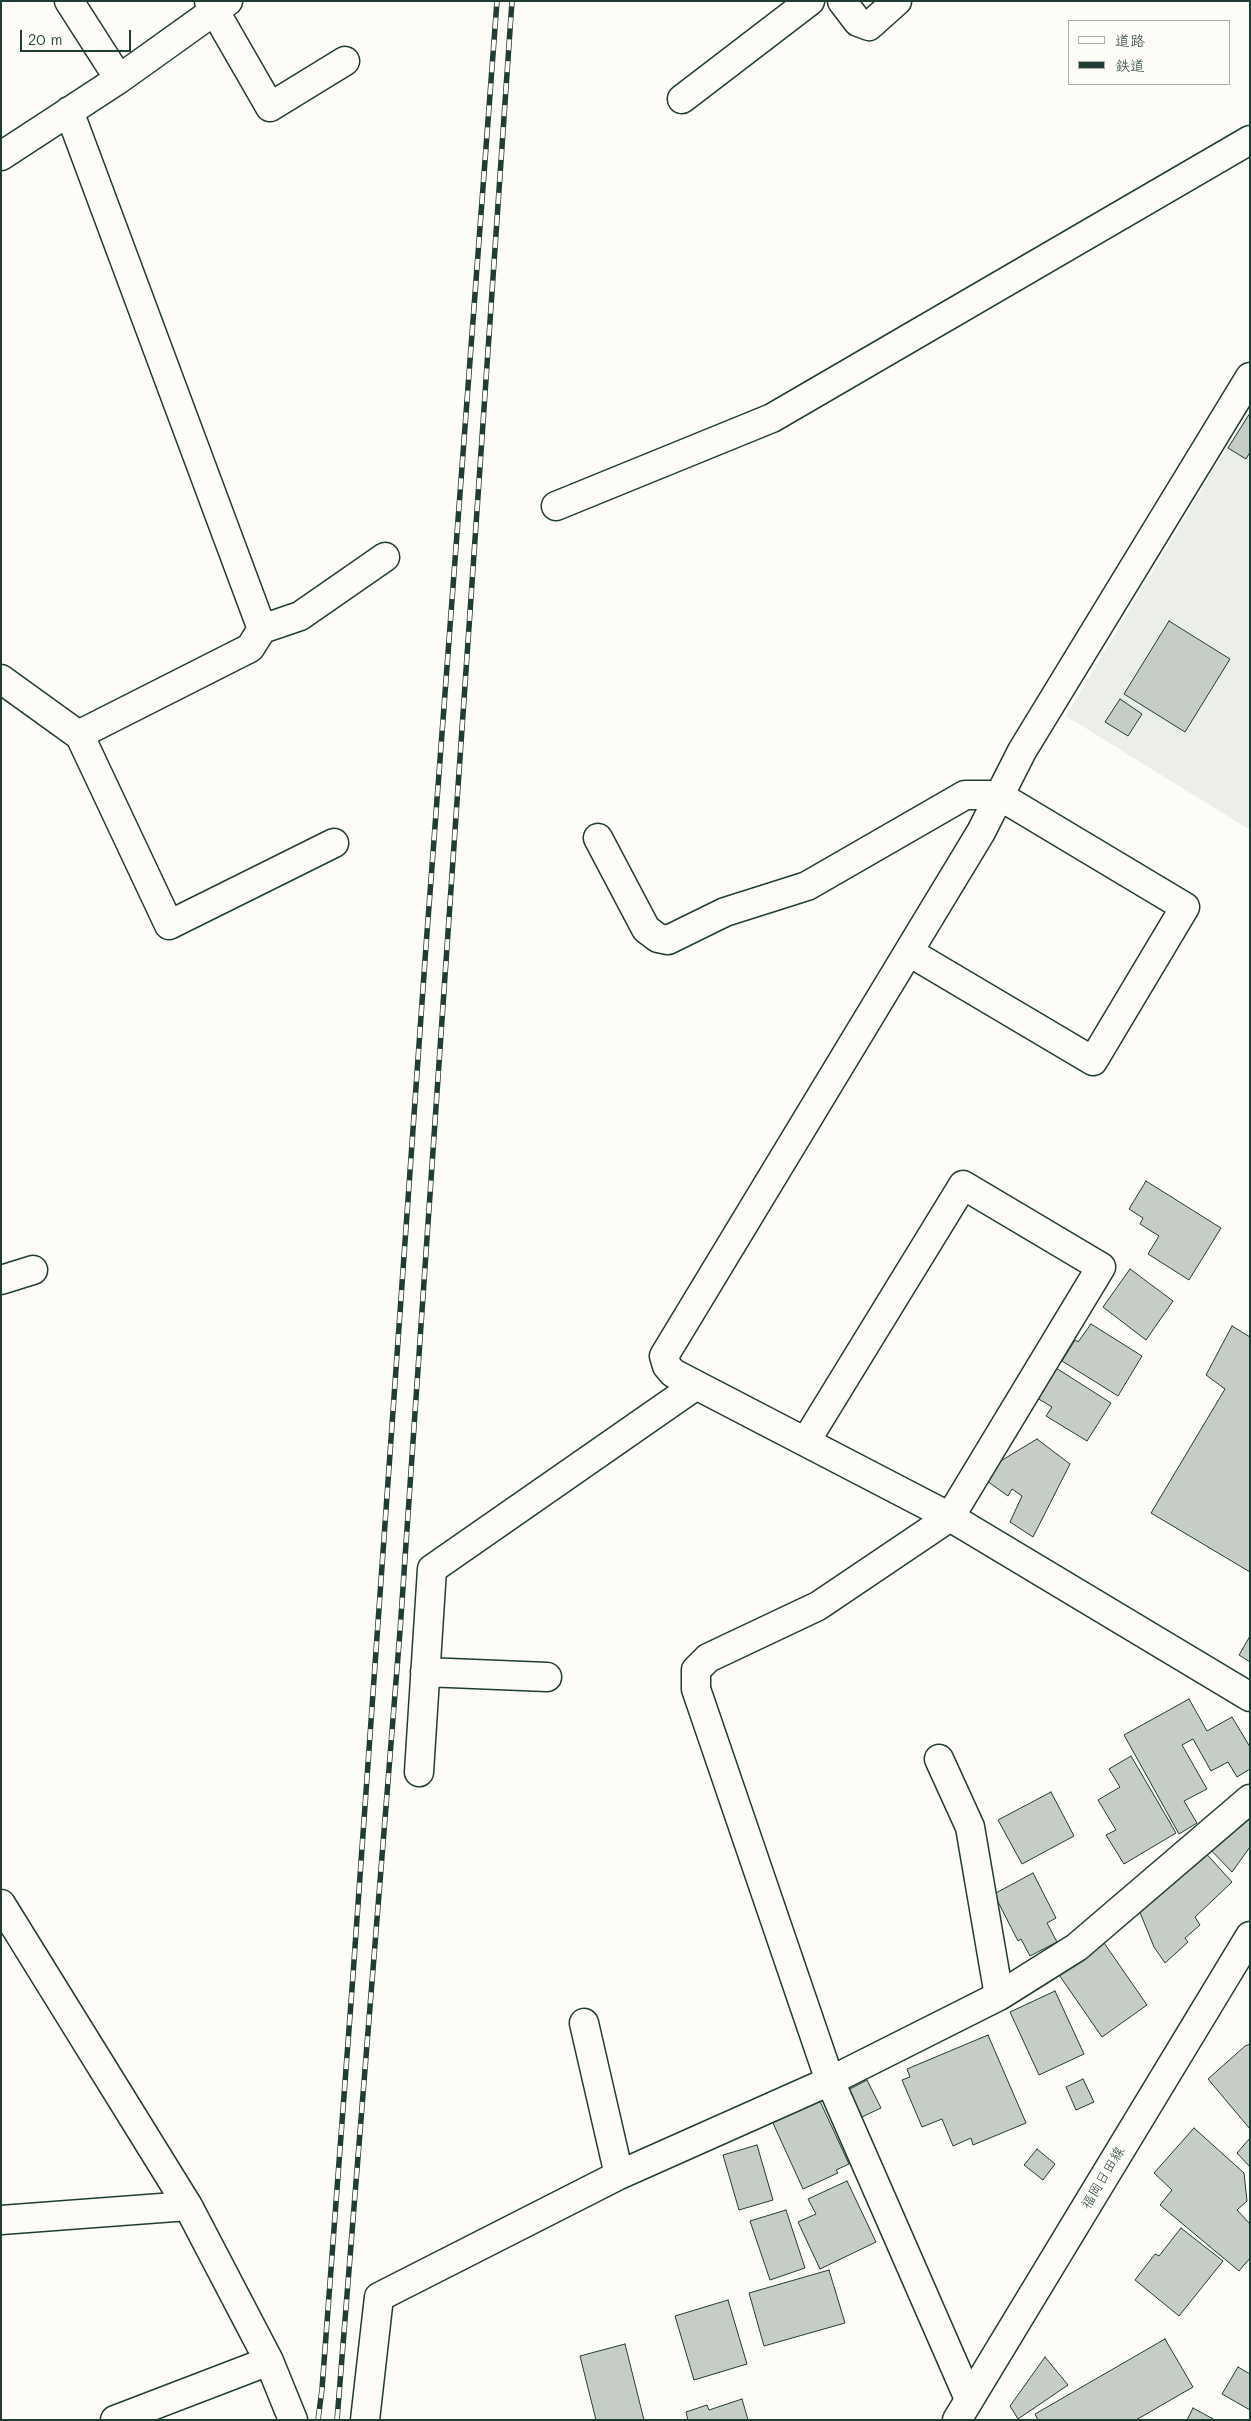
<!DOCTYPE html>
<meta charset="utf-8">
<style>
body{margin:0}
#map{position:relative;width:1251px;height:2421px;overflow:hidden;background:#fdfcf7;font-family:Mali,"Klee One",sans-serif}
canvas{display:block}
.frame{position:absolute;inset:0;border:2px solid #1f3d34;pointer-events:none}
.legend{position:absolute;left:1068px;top:20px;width:162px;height:65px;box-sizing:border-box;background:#fdfcf7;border:1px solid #a4b0a9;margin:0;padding:6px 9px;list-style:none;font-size:15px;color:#1f3d34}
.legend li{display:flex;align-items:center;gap:10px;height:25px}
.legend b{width:25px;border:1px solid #a4b0a9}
.scale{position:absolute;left:20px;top:30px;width:111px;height:22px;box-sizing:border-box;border:2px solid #1f3d34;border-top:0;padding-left:6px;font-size:15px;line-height:18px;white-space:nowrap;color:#1f3d34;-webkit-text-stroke:4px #fdfcf7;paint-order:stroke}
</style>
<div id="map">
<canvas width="1251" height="2421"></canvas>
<div class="frame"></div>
<ul class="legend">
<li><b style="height:6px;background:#fdfcf7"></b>道路</li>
<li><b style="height:6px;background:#1f3d34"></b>鉄道</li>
</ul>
<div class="scale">20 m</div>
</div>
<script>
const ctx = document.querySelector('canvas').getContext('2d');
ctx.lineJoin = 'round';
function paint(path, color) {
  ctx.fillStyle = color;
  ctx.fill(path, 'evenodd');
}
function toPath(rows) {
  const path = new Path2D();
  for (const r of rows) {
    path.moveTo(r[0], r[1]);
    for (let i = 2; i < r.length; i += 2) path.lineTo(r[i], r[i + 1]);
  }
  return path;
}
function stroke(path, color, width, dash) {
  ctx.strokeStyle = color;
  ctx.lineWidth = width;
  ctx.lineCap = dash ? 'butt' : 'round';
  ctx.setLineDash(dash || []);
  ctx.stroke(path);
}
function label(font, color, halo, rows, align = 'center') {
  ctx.font = font + ' Mali,"Klee One",sans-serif';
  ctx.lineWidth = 4;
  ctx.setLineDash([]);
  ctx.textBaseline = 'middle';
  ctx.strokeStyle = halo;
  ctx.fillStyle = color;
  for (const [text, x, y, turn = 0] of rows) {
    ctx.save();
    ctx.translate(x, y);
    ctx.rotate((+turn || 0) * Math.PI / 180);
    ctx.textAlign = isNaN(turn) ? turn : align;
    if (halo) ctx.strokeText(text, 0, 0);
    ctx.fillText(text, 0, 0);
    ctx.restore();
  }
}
const built = toPath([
 [1250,409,1250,830,1066,716]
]);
const building = toPath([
 [1250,413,1250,452,1246,459,1228,448,1250,413],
 [1169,621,1230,659,1185,732,1124,694,1169,621],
 [1120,699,1142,714,1128,736,1105,722,1120,699],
 [1146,1181,1221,1228,1189,1280,1148,1254,1159,1236,1140,1224,1143,1218,1129,1209,1146,1181],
 [1130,1269,1173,1301,1146,1340,1103,1307,1130,1269],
 [1091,1324,1142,1356,1118,1396,1062,1361,1075,1340,1078,1342,1091,1324],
 [1232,1326,1250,1337,1250,1572,1151,1513,1225,1389,1206,1375,1232,1326],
 [1056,1368,1111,1403,1087,1441,1046,1416,1052,1407,1037,1398,1056,1368],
 [1037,1439,1070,1464,1033,1537,1010,1522,1022,1496,1012,1489,1008,1496,987,1481,999,1462,1037,1439],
 [1250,1636,1250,1662,1239,1655,1250,1636],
 [1189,1699,1207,1731,1232,1717,1250,1747,1250,1769,1237,1777,1228,1762,1211,1771,1193,1739,1182,1745,1207,1789,1184,1801,1197,1823,1179,1834,1124,1735,1189,1699],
 [1131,1756,1176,1833,1124,1864,1106,1835,1116,1830,1098,1800,1120,1787,1109,1769,1131,1756],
 [1051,1792,1074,1836,1022,1864,998,1820,1051,1792],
 [1250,1812,1250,1847,1232,1872,1206,1845,1250,1812],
 [1202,1849,1232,1882,1195,1917,1200,1925,1185,1938,1188,1942,1165,1963,1154,1947,1137,1905,1202,1849],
 [1033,1873,1056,1918,1047,1923,1057,1942,1030,1956,1021,1939,1018,1941,994,1894,1033,1873],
 [1100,1937,1147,2005,1102,2037,1055,1969,1100,1937],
 [1055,1991,1084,2054,1039,2075,1010,2012,1055,1991],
 [988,2035,1026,2123,973,2145,971,2138,953,2146,942,2119,922,2127,902,2080,910,2077,907,2069,988,2035],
 [1250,2044,1250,2129,1208,2079,1245,2046,1250,2044],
 [1083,2079,1094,2102,1076,2110,1066,2087,1083,2079],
 [867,2080,881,2108,862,2117,848,2090,867,2080],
 [819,2099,849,2164,836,2170,838,2173,803,2189,772,2121,819,2099],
 [1194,2128,1244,2173,1247,2201,1237,2210,1250,2224,1250,2258,1239,2271,1160,2205,1172,2190,1154,2173,1194,2128],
 [1250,2138,1250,2167,1237,2153,1250,2138],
 [757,2145,773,2200,739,2210,723,2155,757,2145],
 [1037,2149,1055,2164,1043,2180,1024,2165,1037,2149],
 [847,2181,876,2242,820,2269,798,2222,816,2214,808,2199,847,2181],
 [786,2210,805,2268,770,2280,750,2221,786,2210],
 [1181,2228,1223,2261,1179,2316,1135,2280,1155,2254,1159,2256,1181,2228],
 [829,2270,845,2323,764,2346,749,2293,829,2270],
 [728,2300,747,2364,694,2380,675,2316,728,2300],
 [1165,2339,1193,2387,1136,2420,1038,2420,1035,2414,1165,2339],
 [625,2344,644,2420,596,2420,580,2356,625,2344],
 [1045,2357,1068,2385,1018,2419,1010,2406,1045,2357],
 [1238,2367,1250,2374,1250,2410,1222,2394,1238,2367],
 [742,2399,748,2420,688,2420,686,2412,707,2405,709,2410,742,2399],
 [1193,2408,1215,2420,1187,2420,1193,2408]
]);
const minor = toPath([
 [69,1,119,79],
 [209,1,270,107,345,61],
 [842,1,858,22,869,26,897,1],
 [682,99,810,1],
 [69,111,262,629,250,648,86,731,80,736],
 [1,156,119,79,228,1],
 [1250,377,1022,751,981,832,664,1356,667,1366,673,1373,950,1517,1250,1697],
 [556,506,772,418,1250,140],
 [262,629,300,616,385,557],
 [1,679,80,736,169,925,334,843],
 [598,838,646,929,658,938,668,940,725,912,807,886,965,795,998,795,1185,907,1093,1061,909,952],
 [1,1280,33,1270],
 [806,1441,963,1185,1101,1267,950,1517,818,1606,708,1658,696,1670,696,1689,830,2081,969,2399],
 [425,1672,547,1677],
 [939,1759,970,1827,999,1996],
 [419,1772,432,1569,695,1386],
 [1,1904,188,2206,269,2361,293,2420],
 [584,2023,619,2175],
 [1,2220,188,2206],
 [115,2420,269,2361],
 [365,2420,379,2297,619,2175,830,2081,999,1996,1077,1947,1250,1799]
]);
const major = toPath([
 [957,2420,1250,1936]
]);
const rail = toPath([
 [318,2420,322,2389,352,1989,426,946,497,1],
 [337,2420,400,1631,512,1]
]);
const streetNames = [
 ["福岡日田線",1103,2178,-59]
];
paint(built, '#eceee9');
paint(building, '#c6cdc7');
stroke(building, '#1f3d34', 1);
stroke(minor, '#1f3d34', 31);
stroke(major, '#1f3d34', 31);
stroke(minor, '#fdfcf7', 28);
stroke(major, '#fdfcf7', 28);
stroke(rail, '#1f3d34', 5.5);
stroke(rail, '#fdfcf7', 4, [11]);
label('14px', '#1f3d34', '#fdfcf7', streetNames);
</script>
